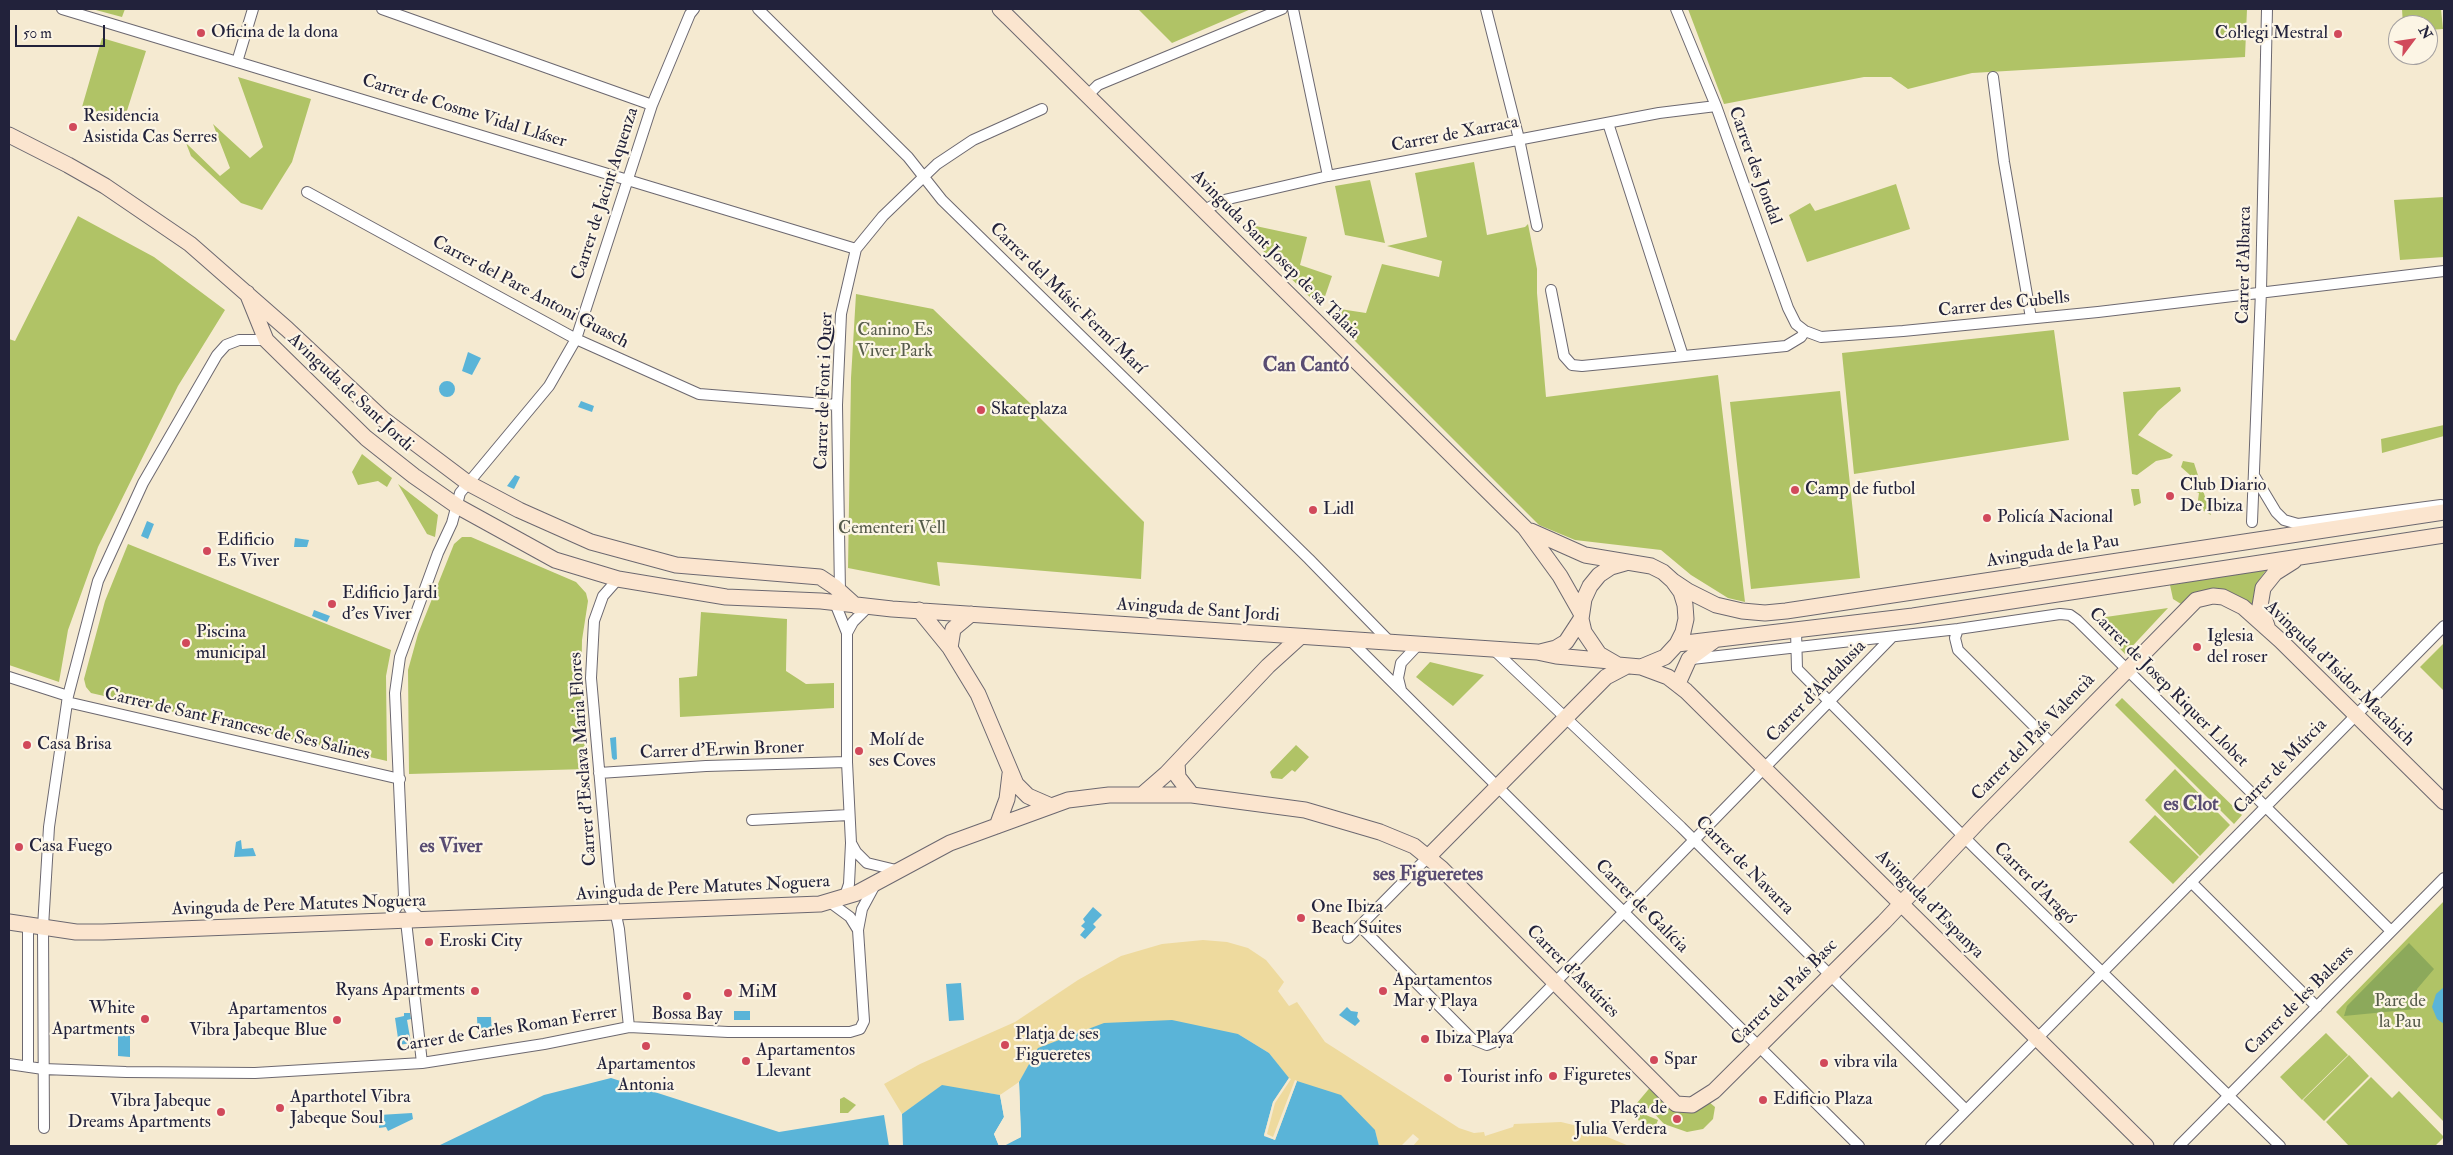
<!DOCTYPE html>
<meta charset="utf-8">
<style>
body{margin:0}
#map{position:relative;width:2453px;height:1155px;overflow:hidden;background:#f5ead1;font-family:"IM FELL Double Pica",serif}
canvas{display:block}
.frame{position:absolute;inset:0;border:10px solid #22223b;pointer-events:none}
.north{position:absolute;left:2388px;top:15px;width:50px;height:50px;box-sizing:border-box;background:#fcf5e5;border:1px solid #a5a1a1;border-radius:50%;rotate:59deg;font-size:14px;font-weight:700;line-height:20px;text-align:center;color:#22223b}
.north::after{content:'';display:block;margin:auto;width:18px;height:22px;background:#d1495b;clip-path:polygon(50% 0,100% 100%,50% 72%,0 100%)}
.scale{position:absolute;left:15px;top:25px;width:90px;height:22px;box-sizing:border-box;border:2px solid #22223b;border-top:0;padding-left:6px;font-size:15px;line-height:18px;white-space:nowrap;color:#22223b;-webkit-text-stroke:4px #fcf5e5;paint-order:stroke}
</style>
<div id="map">
<canvas width="2453" height="1155"></canvas>
<div class="frame"></div>
<div class="north">N</div>
<div class="scale">50 m</div>
</div>
<script>
const ctx = document.querySelector('canvas').getContext('2d');
ctx.lineJoin = 'round';
function paint(path, color) {
  ctx.fillStyle = color;
  ctx.fill(path, 'evenodd');
}
function toPath(rows) {
  const path = new Path2D();
  for (const r of rows) {
    if (r.length === 3) {
      path.moveTo(r[0] + r[2], r[1]);
      path.arc(r[0], r[1], r[2], 0, 2 * Math.PI);
      continue;
    }
    path.moveTo(r[0], r[1]);
    for (let i = 2; i < r.length; i += 2) path.lineTo(r[i], r[i + 1]);
  }
  return path;
}
function stroke(path, color, width, dash) {
  ctx.strokeStyle = color;
  ctx.lineWidth = width;
  ctx.lineCap = dash ? 'butt' : 'round';
  ctx.setLineDash(dash || []);
  ctx.stroke(path);
}
function label(font, color, halo, rows, align = 'center') {
  ctx.font = font + ' "IM FELL Double Pica",serif';
  ctx.lineWidth = 4.5;
  ctx.setLineDash([]);
  ctx.textBaseline = 'middle';
  ctx.strokeStyle = halo;
  ctx.fillStyle = color;
  for (const [text, x, y, turn = 0] of rows) {
    ctx.save();
    ctx.translate(x, y);
    ctx.rotate((+turn || 0) * Math.PI / 180);
    ctx.textAlign = isNaN(turn) ? turn : align;
    if (halo) ctx.strokeText(text, 0, 0);
    ctx.fillText(text, 0, 0);
    ctx.restore();
  }
}
const green = toPath([
 [92,9,125,9,122,17],
 [1138,9,1251,9,1172,43],
 [1688,9,2247,9,2245,57,1972,73,1908,89,1891,77,1864,77,1724,104],
 [2402,9,2441,9,2443,29,2428,30,2428,25,2403,25],
 [102,38,146,51,124,120,82,107],
 [238,77,311,99,292,162,262,210,241,203,191,156,186,143,220,176,230,168,213,124,250,158,263,147],
 [1474,162,1487,235,1525,227,1528,224,1537,269,1537,293,1546,397,1718,375,1745,602,1728,598,1691,575,1661,550,1575,540,1539,525,1328,314,1340,309,1366,313,1382,264,1439,277,1442,261,1387,246,1427,237,1415,173],
 [1370,180,1385,243,1345,235,1335,186],
 [1896,184,1910,229,1807,262,1789,215,1810,203,1815,211],
 [2444,197,2444,257,2400,260,2394,200],
 [78,216,154,257,225,310,178,386,98,547,68,630,59,682,9,665,9,339,15,341],
 [1251,225,1307,237,1300,265,1332,276,1321,308,1248,236],
 [856,294,933,309,1033,406,1031,409,1144,522,1141,579,937,562,940,586,848,568,851,378],
 [2054,330,2069,440,1854,474,1842,353],
 [2180,387,2181,391,2158,411,2138,435,2173,455,2170,458,2156,461,2137,475,2132,474,2123,392],
 [1840,391,1860,578,1751,589,1730,402],
 [2444,425,2444,436,2382,453,2381,439],
 [362,454,392,478,387,487,378,481,358,485,352,472],
 [2183,461,2194,463,2211,515,2197,507,2199,493,2196,492,2190,475,2181,467],
 [398,484,438,515,435,537,427,534],
 [2131,489,2139,489,2141,503,2134,506],
 [462,537,471,537,576,582,586,593,588,601,582,640,581,698,587,769,409,774,408,670,418,634,454,544],
 [128,544,391,650,386,676,387,761,91,693,86,687,84,679,105,601],
 [2267,569,2256,584,2253,599,2257,612,2190,596,2181,604,2173,599,2170,585],
 [2168,608,2125,654,2092,619],
 [701,612,787,619,786,671,806,684,834,683,834,708,680,717,679,678,697,676],
 [2444,643,2444,691,2420,667],
 [1430,662,1484,675,1453,706,1416,677],
 [2122,698,2242,815,2234,824,2115,705],
 [1296,745,1309,757,1295,772,1292,770,1282,779,1272,778,1270,772],
 [2175,769,2230,825,2200,856,2145,800],
 [2155,815,2199,857,2173,884,2129,842],
 [2444,901,2444,1122,2336,1012],
 [2326,1033,2348,1055,2302,1100,2280,1077],
 [2349,1055,2369,1076,2324,1121,2303,1100],
 [2371,1077,2392,1098,2399,1091,2444,1137,2435,1146,2349,1146,2326,1122],
 [1653,1084,1675,1105,1709,1102,1715,1107,1713,1119,1703,1129,1687,1132,1664,1124,1650,1109,1637,1103],
 [844,1097,856,1105,848,1113,840,1113,840,1099],
 [1641,1113,1658,1120,1654,1130,1650,1133,1643,1130,1637,1117]
]);
const forest = toPath([
 [2409,943,2434,969,2417,989,2416,1009,2344,1016,2347,1006]
]);
const sand = toPath([
 [1203,940,1227,942,1248,948,1266,960,1284,982,1278,991,1289,1006,1297,1002,1325,1042,1459,1128,1474,1133,1484,1132,1485,1136,1513,1127,1514,1124,1561,1122,1586,1128,1629,1146,1413,1146,1419,1139,1413,1134,1401,1146,1379,1146,1375,1130,1275,1140,1264,1136,1273,1102,1288,1078,1269,1053,1238,1034,1039,1048,1019,1082,1000,1095,942,1086,902,1114,884,1084,920,1064,1015,1022,1078,980,1121,956,1162,944]
]);
const water = toPath([
 [468,352,481,358,472,375,462,371],
 [447,389,8],
 [581,401,594,406,592,412,578,407],
 [515,475,520,477,514,489,507,486],
 [147,521,154,524,148,539,141,536],
 [295,538,309,540,307,547,294,547],
 [314,610,330,616,327,622,312,616],
 [616,737,617,759,614,760,612,758,610,738],
 [241,840,242,849,253,848,256,856,234,857,236,842],
 [1093,907,1102,915,1093,924,1096,927,1085,939,1080,935,1085,929,1081,926,1085,922,1083,919],
 [961,983,964,1020,949,1021,946,984],
 [2444,987,2444,1024,2437,1019,2432,1007,2436,994],
 [1347,1007,1351,1011,1358,1012,1357,1017,1360,1021,1355,1026,1339,1015],
 [734,1011,750,1011,750,1020,734,1020],
 [404,1013,410,1013,411,1019,407,1020,411,1043,399,1045,395,1018,404,1016],
 [477,1017,491,1017,492,1032,495,1032,495,1038,478,1039],
 [1172,1020,1238,1034,1269,1053,1289,1078,1273,1102,1264,1135,1275,1140,1297,1081,1341,1095,1375,1130,1379,1146,1004,1146,1021,1137,1019,1082,1038,1048,1104,1023],
 [118,1033,130,1033,130,1057,118,1056],
 [611,1078,779,1132,884,1115,889,1146,438,1146,544,1095],
 [942,1085,1000,1095,1004,1117,994,1134,999,1146,903,1146,902,1114],
 [412,1113,413,1119,388,1131,386,1127,379,1128,379,1115]
]);
const pier = toPath([
 [1289,1078,1291,1079,1275,1103,1267,1134,1273,1137,1295,1080,1297,1081,1275,1140,1264,1136,1273,1102],
 [1019,1082,1021,1137,1002,1146,1019,1136,1017,1084],
 [1002,1094,1007,1117,997,1134,1002,1146,999,1146,994,1134,1004,1117,1000,1095]
]);
const street = toPath([
 [62,9,856,249],
 [382,9,652,105],
 [758,9,908,157,942,200,1309,559,1391,643],
 [1293,9,1328,176],
 [1486,9,1519,139,1537,226],
 [1676,9,1716,106,1788,308,1796,324,1805,331],
 [237,62,253,9],
 [1993,77,2004,162,2031,318],
 [1087,96,1098,85,1110,80,1282,9],
 [1608,123,1683,356],
 [307,192,576,339,699,394,837,405],
 [1204,210,1224,200,1328,176,1659,113,1716,106],
 [1551,290,1564,356,1572,365,1582,366,1786,346,1801,337,1805,331,1821,337,1903,331,2098,312,2444,271],
 [2255,477,2276,512,2284,520,2298,524,2441,505],
 [2252,522,2261,291,2267,9],
 [618,579,603,596,594,621,591,678,609,882,619,929,629,1027],
 [840,592,837,405,841,314,856,249,883,216,937,164,973,140,1042,109],
 [835,603,847,633,847,762,851,843,849,884,844,899],
 [1958,629,1955,638,1958,650,2053,745],
 [1796,630,1797,669,1977,850,2280,1146],
 [847,633,853,622,868,607],
 [1351,641,1859,1146],
 [1494,650,1681,827,1966,1110],
 [1692,659,1958,629,2060,614,2070,615,2077,620,2391,931],
 [9,677,68,696],
 [1401,690,1398,678,1401,663,1417,646],
 [67,702,400,779],
 [599,773,706,766,847,762],
 [752,820,849,815],
 [851,843,856,852,867,863,896,870],
 [2191,882,2317,1007],
 [831,903,850,917,858,930],
 [422,920,410,909,404,897,395,693,400,657,438,553,452,523,460,493,549,386,576,339,652,105,690,14,694,9],
 [406,921,422,1063],
 [386,922,404,897],
 [1361,927,1472,1039,1487,1045,1499,1040,1892,637],
 [1348,938,1428,857],
 [9,1064,43,1069,126,1072,255,1073,422,1063,544,1044,629,1027,728,1032,850,1032,860,1029,864,1021,858,930,862,909,876,883],
 [28,1067,28,925],
 [44,1128,43,927,49,827,68,696,98,581,143,483,217,355,226,345,239,340,266,340],
 [1931,1146,2444,626],
 [2179,1146,2444,878]
]);
const secondary = toPath([
 [1000,9,1525,528,1560,576,1581,613],
 [9,135,68,165,105,186,190,244,287,329,383,419,468,483,519,510,591,542,676,565,820,577,835,587,856,606],
 [247,293,266,340,366,438,414,476,457,506,555,560,618,579,726,597,821,601,892,609,1537,652,1556,656,1610,661],
 [1531,531,1585,555,1651,566,1663,572,1673,581,1681,592,1685,605,1686,619,1683,632,1677,644,1665,657,1641,667,1618,665,1599,654,1584,632,1581,619,1584,599,1590,586,1599,575,1611,567,1625,563],
 [1673,581,1688,591,1716,605,1742,611,1765,613,1786,611,2444,512],
 [919,610,950,648,978,694,1016,784,1028,796,1051,806],
 [2267,626,2260,606,2263,588,2275,573,2294,561],
 [1677,644,1913,616,2444,535],
 [950,648,953,629,971,614],
 [1540,652,1556,648,1566,642,1581,619],
 [1641,667,1668,677,1686,691,2146,1146],
 [1680,679,1689,659,1715,640],
 [1177,763,1178,777,1192,795],
 [1143,794,1166,774,1268,666,1300,637],
 [997,826,1007,799,1010,774],
 [1428,857,1606,677,1625,667],
 [9,922,76,932,103,932,820,904,857,893,950,843,1068,800,1109,795,1192,795,1305,810,1380,832,1414,846,1441,868,1676,1104,1692,1105,1714,1091,1884,922,1979,821,2196,600,2213,596,2223,597,2243,607,2281,641,2444,802]
]);
const markers = [
 [201,33,5,"#d1495b"],
 [2338,34,5,"#d1495b"],
 [73,127,5,"#d1495b"],
 [981,410,5,"#d1495b"],
 [1795,490,5,"#d1495b"],
 [2170,496,5,"#d1495b"],
 [1313,510,5,"#d1495b"],
 [1987,518,5,"#d1495b"],
 [207,551,5,"#d1495b"],
 [332,604,5,"#d1495b"],
 [186,643,5,"#d1495b"],
 [2197,647,5,"#d1495b"],
 [27,745,5,"#d1495b"],
 [859,751,5,"#d1495b"],
 [19,847,5,"#d1495b"],
 [1301,918,5,"#d1495b"],
 [429,942,5,"#d1495b"],
 [475,991,5,"#d1495b"],
 [1383,991,5,"#d1495b"],
 [728,993,5,"#d1495b"],
 [687,996,5,"#d1495b"],
 [145,1019,5,"#d1495b"],
 [337,1020,5,"#d1495b"],
 [1425,1039,5,"#d1495b"],
 [1005,1045,5,"#d1495b"],
 [646,1046,5,"#d1495b"],
 [1654,1060,5,"#d1495b"],
 [746,1061,5,"#d1495b"],
 [1824,1063,5,"#d1495b"],
 [1553,1076,5,"#d1495b"],
 [1448,1078,5,"#d1495b"],
 [1763,1100,5,"#d1495b"],
 [280,1108,5,"#d1495b"],
 [221,1112,5,"#d1495b"],
 [1677,1119,5,"#d1495b"]
];
const poiNames = [
 ["Oficina de la dona",211,33],
 ["Col·legi Mestral",2328,34,"right"],
 ["Residencia",83,117],
 ["Asistida Cas Serres",83,138],
 ["Skateplaza",991,410],
 ["Club Diario",2180,486],
 ["De Ibiza",2180,507],
 ["Camp de futbol",1805,490],
 ["Lidl",1323,510],
 ["Policía Nacional",1997,518],
 ["Edificio",217,541],
 ["Es Viver",217,562],
 ["Edificio Jardi",342,594],
 ["d'es Viver",342,615],
 ["Piscina",196,633],
 ["municipal",196,654],
 ["Iglesia",2207,637],
 ["del roser",2207,658],
 ["Molí de",869,741],
 ["ses Coves",869,762],
 ["Casa Brisa",37,745],
 ["Casa Fuego",29,847],
 ["One Ibiza",1311,908],
 ["Beach Suites",1311,929],
 ["Eroski City",439,942],
 ["Apartamentos",1393,981],
 ["Mar y Playa",1393,1002],
 ["Ryans Apartments",465,991,"right"],
 ["MiM",738,993],
 ["White",135,1009,"right"],
 ["Apartments",135,1030,"right"],
 ["Apartamentos",327,1010,"right"],
 ["Vibra Jabeque Blue",327,1031,"right"],
 ["Bossa Bay",687,1015,"center"],
 ["Platja de ses",1015,1035],
 ["Figueretes",1015,1056],
 ["Ibiza Playa",1435,1039],
 ["Apartamentos",756,1051],
 ["Llevant",756,1072],
 ["Spar",1664,1060],
 ["vibra vila",1834,1063],
 ["Apartamentos",646,1065,"center"],
 ["Antonia",646,1086,"center"],
 ["Figuretes",1563,1076],
 ["Tourist info",1458,1078],
 ["Aparthotel Vibra",290,1098],
 ["Jabeque Soul",290,1119],
 ["Edificio Plaza",1773,1100],
 ["Vibra Jabeque",211,1102,"right"],
 ["Dreams Apartments",211,1123,"right"],
 ["Plaça de",1667,1109,"right"],
 ["Julia Verdera",1667,1130,"right"]
];
const streetNames = [
 ["Carrer de Cosme Vidal Lláser",464,112,17],
 ["Carrer de Xarraca",1455,135,-11],
 ["Carrer des Jondal",1754,166,70],
 ["Carrer de Jacint Aquenza",606,194,-72],
 ["Avinguda Sant Josep de sa Talaia",1275,255,45],
 ["Carrer d'Albarca",2245,265,-89],
 ["Carrer del Pare Antoni Guasch",530,293,28],
 ["Carrer del Músic Fermí Marí",1067,299,44],
 ["Carrer des Cubells",2004,305,-6],
 ["Carrer de Font i Quer",825,391,-88],
 ["Avinguda de Sant Jordi",350,393,43],
 ["Avinguda de la Pau",2053,552,-9],
 ["Avinguda de Sant Jordi",1198,611,4],
 ["Avinguda d'Isidor Macabich",2339,674,44],
 ["Carrer de Josep Riquer Llobet",2168,688,45],
 ["Carrer d'Andalusia",1817,692,-46],
 ["Carrer de Sant Francesc de Ses Salines",237,725,13],
 ["Carrer del País Valencià",2034,738,-46],
 ["Carrer d'Erwin Broner",722,751,-2],
 ["Carrer d'Esclava Maria Flores",584,759,-94],
 ["Carrer de Múrcia",2281,767,-46],
 ["Carrer de Navarra",1744,866,45],
 ["Carrer d'Aragó",2034,884,45],
 ["Avinguda de Pere Matutes Noguera",703,889,-3],
 ["Avinguda d'Espanya",1929,905,45],
 ["Avinguda de Pere Matutes Noguera",299,906,-2],
 ["Carrer de Galícia",1641,907,45],
 ["Carrer d'Astúries",1572,972,45],
 ["Carrer del País Basc",1785,993,-45],
 ["Carrer de les Balears",2300,1001,-45],
 ["Carrer de Carles Roman Ferrer",507,1030,-9]
];
const parkNames = [
 ["Canino Es",895,331],
 ["Viver Park",895,352],
 ["Cementeri Vell",892,529],
 ["Parc de",2400,1002],
 ["la Pau",2400,1023]
];
const quarterNames = [
 ["Can Cantó",1306,367],
 ["es Clot",2191,806],
 ["es Viver",451,848],
 ["ses Figueretes",1428,876]
];
paint(green, '#b0c366');
paint(forest, '#8ca95b');
paint(sand, '#eeda9e');
paint(water, '#5ab4d8');
paint(pier, '#f5ead1');
stroke(street, '#6c6870', 12);
stroke(secondary, '#6c6870', 17);
stroke(street, '#fff', 10);
stroke(secondary, '#fbe5cf', 15);
for (const [x, y, r, color] of markers) {
  const dot = new Path2D();
  dot.arc(x, y, r, 0, 2 * Math.PI);
  ctx.fillStyle = color;
  ctx.fill(dot);
  stroke(dot, '#fcf5e5', 2);
}
label('18px', '#22223b', '#fcf5e5', poiNames, 'left');
label('18px', '#22223b', '#fcf5e5', streetNames);
label('18px', '#545a4a', '#fcf5e5', parkNames);
label('bold 20px', '#584c72', '#fcf5e5', quarterNames);
</script>
